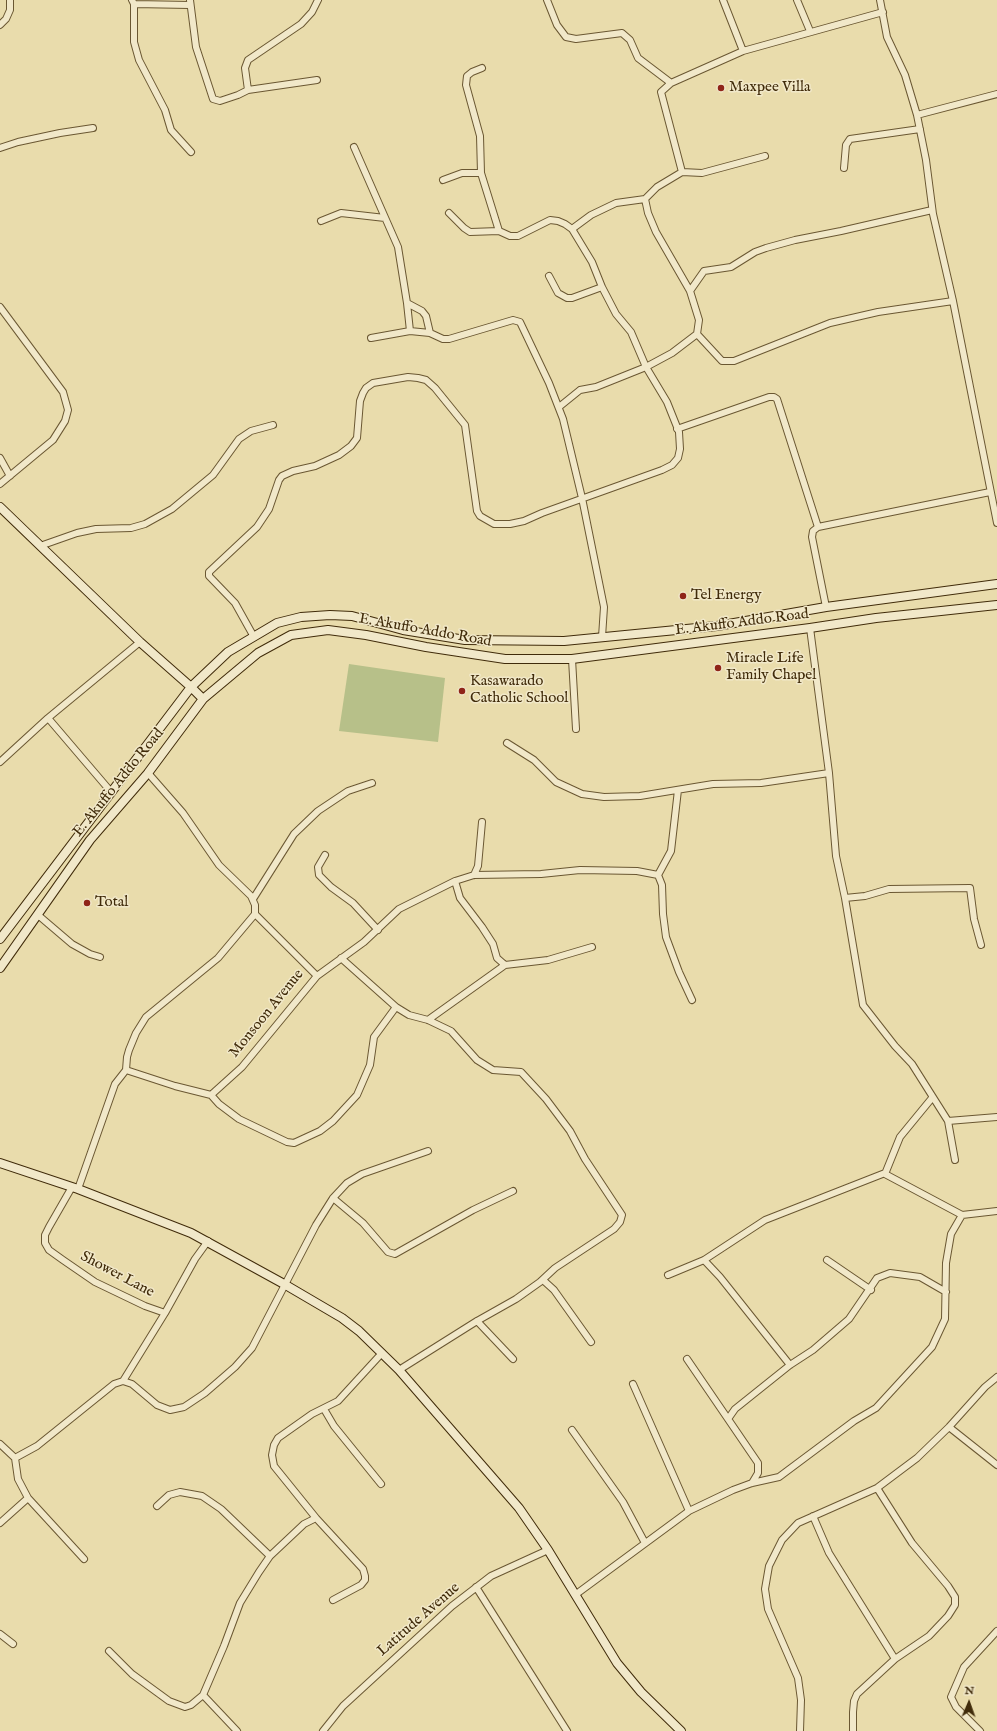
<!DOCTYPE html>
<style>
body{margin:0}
#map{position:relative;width:997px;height:1731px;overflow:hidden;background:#e9dcac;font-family:"IM FELL English",serif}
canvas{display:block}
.north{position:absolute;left:949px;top:1683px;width:40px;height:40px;-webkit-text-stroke:3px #f1e8c9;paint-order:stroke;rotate:2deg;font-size:11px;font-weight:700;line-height:16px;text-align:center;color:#402b0a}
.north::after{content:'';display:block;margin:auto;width:14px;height:18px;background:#402b0a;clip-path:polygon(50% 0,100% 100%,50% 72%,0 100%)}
</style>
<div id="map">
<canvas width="997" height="1731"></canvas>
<div class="north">N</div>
</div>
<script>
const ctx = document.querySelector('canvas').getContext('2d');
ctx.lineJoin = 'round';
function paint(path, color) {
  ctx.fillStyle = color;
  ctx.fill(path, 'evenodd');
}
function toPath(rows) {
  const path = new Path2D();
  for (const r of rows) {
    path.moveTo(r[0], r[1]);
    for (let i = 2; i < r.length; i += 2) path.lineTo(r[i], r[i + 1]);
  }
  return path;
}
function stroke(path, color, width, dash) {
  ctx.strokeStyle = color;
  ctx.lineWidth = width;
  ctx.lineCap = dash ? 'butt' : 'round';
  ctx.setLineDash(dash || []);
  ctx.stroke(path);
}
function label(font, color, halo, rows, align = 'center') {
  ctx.font = font + ' "IM FELL English",serif';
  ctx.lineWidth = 3;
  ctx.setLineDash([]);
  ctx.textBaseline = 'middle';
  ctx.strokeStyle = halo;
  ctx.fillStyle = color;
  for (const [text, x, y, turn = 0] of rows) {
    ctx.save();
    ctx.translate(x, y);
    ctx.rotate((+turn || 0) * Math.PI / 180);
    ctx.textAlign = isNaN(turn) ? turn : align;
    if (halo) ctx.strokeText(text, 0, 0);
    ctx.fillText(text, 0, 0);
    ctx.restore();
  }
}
const green = toPath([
 [349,664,445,678,438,742,339,731]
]);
const street = toPath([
 [132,0,134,4,190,5],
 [190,0,196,47,213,99,220,101,238,95,248,90,317,80],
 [547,0,557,25,566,37,576,39,622,33,630,40,638,58,671,83],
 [723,0,743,51],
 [797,0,810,31],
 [880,0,887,37,905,75,917,115,926,160,933,214,953,301,997,523],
 [134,4,134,42,139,60,165,110,171,130,191,152],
 [0,25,6,19,10,10,10,0],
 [482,68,472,72,467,76,466,85,480,136,481,173,499,231],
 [248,90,245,68,248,60,301,24,312,12,318,0],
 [917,115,997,94],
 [354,147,398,247,407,303,422,311,426,316,430,333,443,339,449,339,513,320,520,322,549,383,563,419,582,498,604,607,602,637],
 [0,148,18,142,60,133,93,128],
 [844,168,846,145,850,139,920,129],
 [682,172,702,173,765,156],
 [443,180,462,173,481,173],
 [449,213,464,228,470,232,499,231,510,236,518,236,550,220,558,221,565,224,572,229,592,262,602,287],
 [321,221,341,213,385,218],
 [572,229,591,215,616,203,645,199],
 [690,291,704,271,731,267,755,252,766,248,795,240,841,231,932,210],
 [407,303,410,331],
 [0,307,63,392,68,410,65,421,53,440,0,484],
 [697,334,722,361,734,361,830,323,878,312,953,301],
 [371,338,410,331,430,333],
 [559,407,580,390,596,387,646,367,672,353,697,334,699,320,690,291,656,232,648,213,645,199,657,187,682,172,661,92,671,83,743,51,883,12],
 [677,429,769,397,774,397,777,399,818,527],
 [0,458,10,476],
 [40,546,77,533,96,529,131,528,145,524,172,509,213,475,239,439,251,431,273,425],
 [826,607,812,537,813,531,818,527,990,492],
 [810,628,829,773,836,856,845,898,863,1005,895,1046,912,1064,948,1121,997,1117],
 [254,637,235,603,209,576,209,572,257,527,269,509,279,480,282,476,293,471,315,466,339,455,351,446,357,438,360,401,363,393,366,388,373,383,408,377,418,378,426,380,435,388,465,425,477,511,480,516,494,524,510,524,524,521,542,513,662,470,672,465,678,458,680,449,679,432,667,402,646,367,631,332,616,314,602,287,572,298,567,298,558,293,549,276],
 [572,659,576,729],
 [48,718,112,793],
 [507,743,534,760,556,782,582,794,604,797,640,796,713,784,761,783,829,773],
 [0,762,48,718,140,642],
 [148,773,183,813,219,865,251,896,255,905,255,914],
 [325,855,318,867,319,875,331,887,353,903,378,930],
 [474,875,478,866,482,822],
 [658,875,671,851,678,790],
 [455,881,460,898,482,927,493,944,497,958,505,965],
 [845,898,865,896,889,889,970,888,974,919,981,945],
 [253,899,294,834,318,811,348,791,372,783],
 [255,914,317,976],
 [38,915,72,944,90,954,100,957],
 [341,958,396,1007,409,1015,428,1020,451,1031,477,1060,493,1070,521,1072,546,1099,570,1131,585,1159,622,1215,620,1222,614,1229,555,1268,540,1282,516,1299,477,1321,399,1370],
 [428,1020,505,965,548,960,592,947],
 [126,1070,175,1086,211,1095],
 [211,1095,242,1067,317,976,364,942,399,909,455,881,474,875,541,874,580,870,637,871,658,875,662,885,663,914,666,937,679,972,692,1000],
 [211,1095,219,1104,239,1119,287,1142,294,1143,320,1131,333,1121,357,1095,370,1065,374,1037,396,1007],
 [932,1098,900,1137,885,1174,962,1215,997,1211],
 [948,1121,955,1160],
 [72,1187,49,1227,45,1235,45,1243,49,1250,63,1260,95,1282,145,1306,165,1313,195,1259,208,1241],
 [78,1189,115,1084,126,1070,127,1057,129,1050,136,1033,146,1017,218,958,255,914],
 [333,1198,363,1223,388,1252,395,1254,473,1210,513,1191],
 [704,1260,720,1277,790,1365],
 [827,1260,871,1290],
 [668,1275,704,1260,765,1220,885,1173],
 [543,1280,554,1290,591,1342],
 [477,1321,513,1359],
 [687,1359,728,1419],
 [123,1381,165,1313],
 [633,1384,689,1511],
 [324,1409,334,1426,381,1484],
 [949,1427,997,1465],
 [572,1430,623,1502,645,1543],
 [0,1444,15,1458,18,1479,28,1498,84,1559],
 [15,1458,37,1446,114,1384,123,1381,132,1384,157,1405,170,1410,184,1407,205,1393,235,1367,252,1348,316,1225,333,1198,347,1183,362,1174,428,1151],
 [752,1483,758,1473,758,1463,728,1419,735,1409,790,1365,813,1350,849,1319,877,1278,890,1273,920,1277,946,1292],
 [157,1506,169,1495,180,1492,202,1496,221,1509,270,1556],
 [813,1516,829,1553,895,1659],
 [316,1518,363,1569,365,1576,365,1580,361,1585,333,1600],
 [0,1523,28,1498],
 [476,1587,567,1731],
 [575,1595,689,1511,733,1490,752,1483,779,1477,854,1421,876,1408,932,1347,945,1319,946,1263,951,1234,962,1215],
 [0,1634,13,1644],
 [109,1651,132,1674,169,1701,185,1707,191,1705,203,1695,224,1646,240,1603,259,1572,270,1556,304,1524,316,1518,274,1466,272,1455,274,1445,278,1438,312,1414,338,1401,382,1353],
 [203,1695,237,1731],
 [323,1731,343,1706,452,1606,491,1576,548,1550],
 [800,1731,801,1700,798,1678,768,1609,765,1589,769,1566,782,1540,798,1523,877,1488,917,1458,949,1427,985,1387,997,1377],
 [853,1731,853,1712,854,1701,857,1694,895,1659,929,1636,948,1616,955,1605,955,1597,948,1586,912,1543,877,1488],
 [980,1731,956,1707,951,1697,964,1667,997,1631]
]);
const secondary = toPath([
 [0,507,140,642,191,687,203,699],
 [0,939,191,687,228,652,277,623,301,617,330,615,352,616,403,630,465,640,564,641,717,626,826,607,997,584],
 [0,968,90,840,148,773,203,699,258,653,291,635,328,630,366,635,426,647,505,659,572,659,810,628,876,618,997,605],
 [0,1163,78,1189,191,1233,284,1284,342,1318,359,1331,399,1370,519,1508,548,1550,617,1663,641,1692,681,1731]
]);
const markers = [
 [721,88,4,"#8f2418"],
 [683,596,4,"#8f2418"],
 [718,668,4,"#8f2418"],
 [462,691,4,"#8f2418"],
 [87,903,4,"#8f2418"]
];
const poiNames = [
 ["Maxpee Villa",729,88],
 ["Tel Energy",691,596],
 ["Miracle Life",726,659],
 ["Family Chapel",726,676],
 ["Kasawarado",470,682],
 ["Catholic School",470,699],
 ["Total",95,903]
];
const streetNames = [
 ["E. Akuffo Addo Road",742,623,-7],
 ["E. Akuffo Addo Road",425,631,10],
 ["E. Akuffo Addo Road",119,783,-51],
 ["Monsoon Avenue",267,1014,-51],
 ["Shower Lane",117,1275,28],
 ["Latitude Avenue",419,1620,-41]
];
paint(green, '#b7c089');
stroke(street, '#6a5732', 8);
stroke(secondary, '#402b0a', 10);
stroke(street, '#f1e8c9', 6);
stroke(secondary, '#f1e8c9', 8);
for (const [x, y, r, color] of markers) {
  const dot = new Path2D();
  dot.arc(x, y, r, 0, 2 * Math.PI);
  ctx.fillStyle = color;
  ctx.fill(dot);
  stroke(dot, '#f1e8c9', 1.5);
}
label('15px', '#402b0a', '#f1e8c9', poiNames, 'left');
label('15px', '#402b0a', '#f1e8c9', streetNames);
</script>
